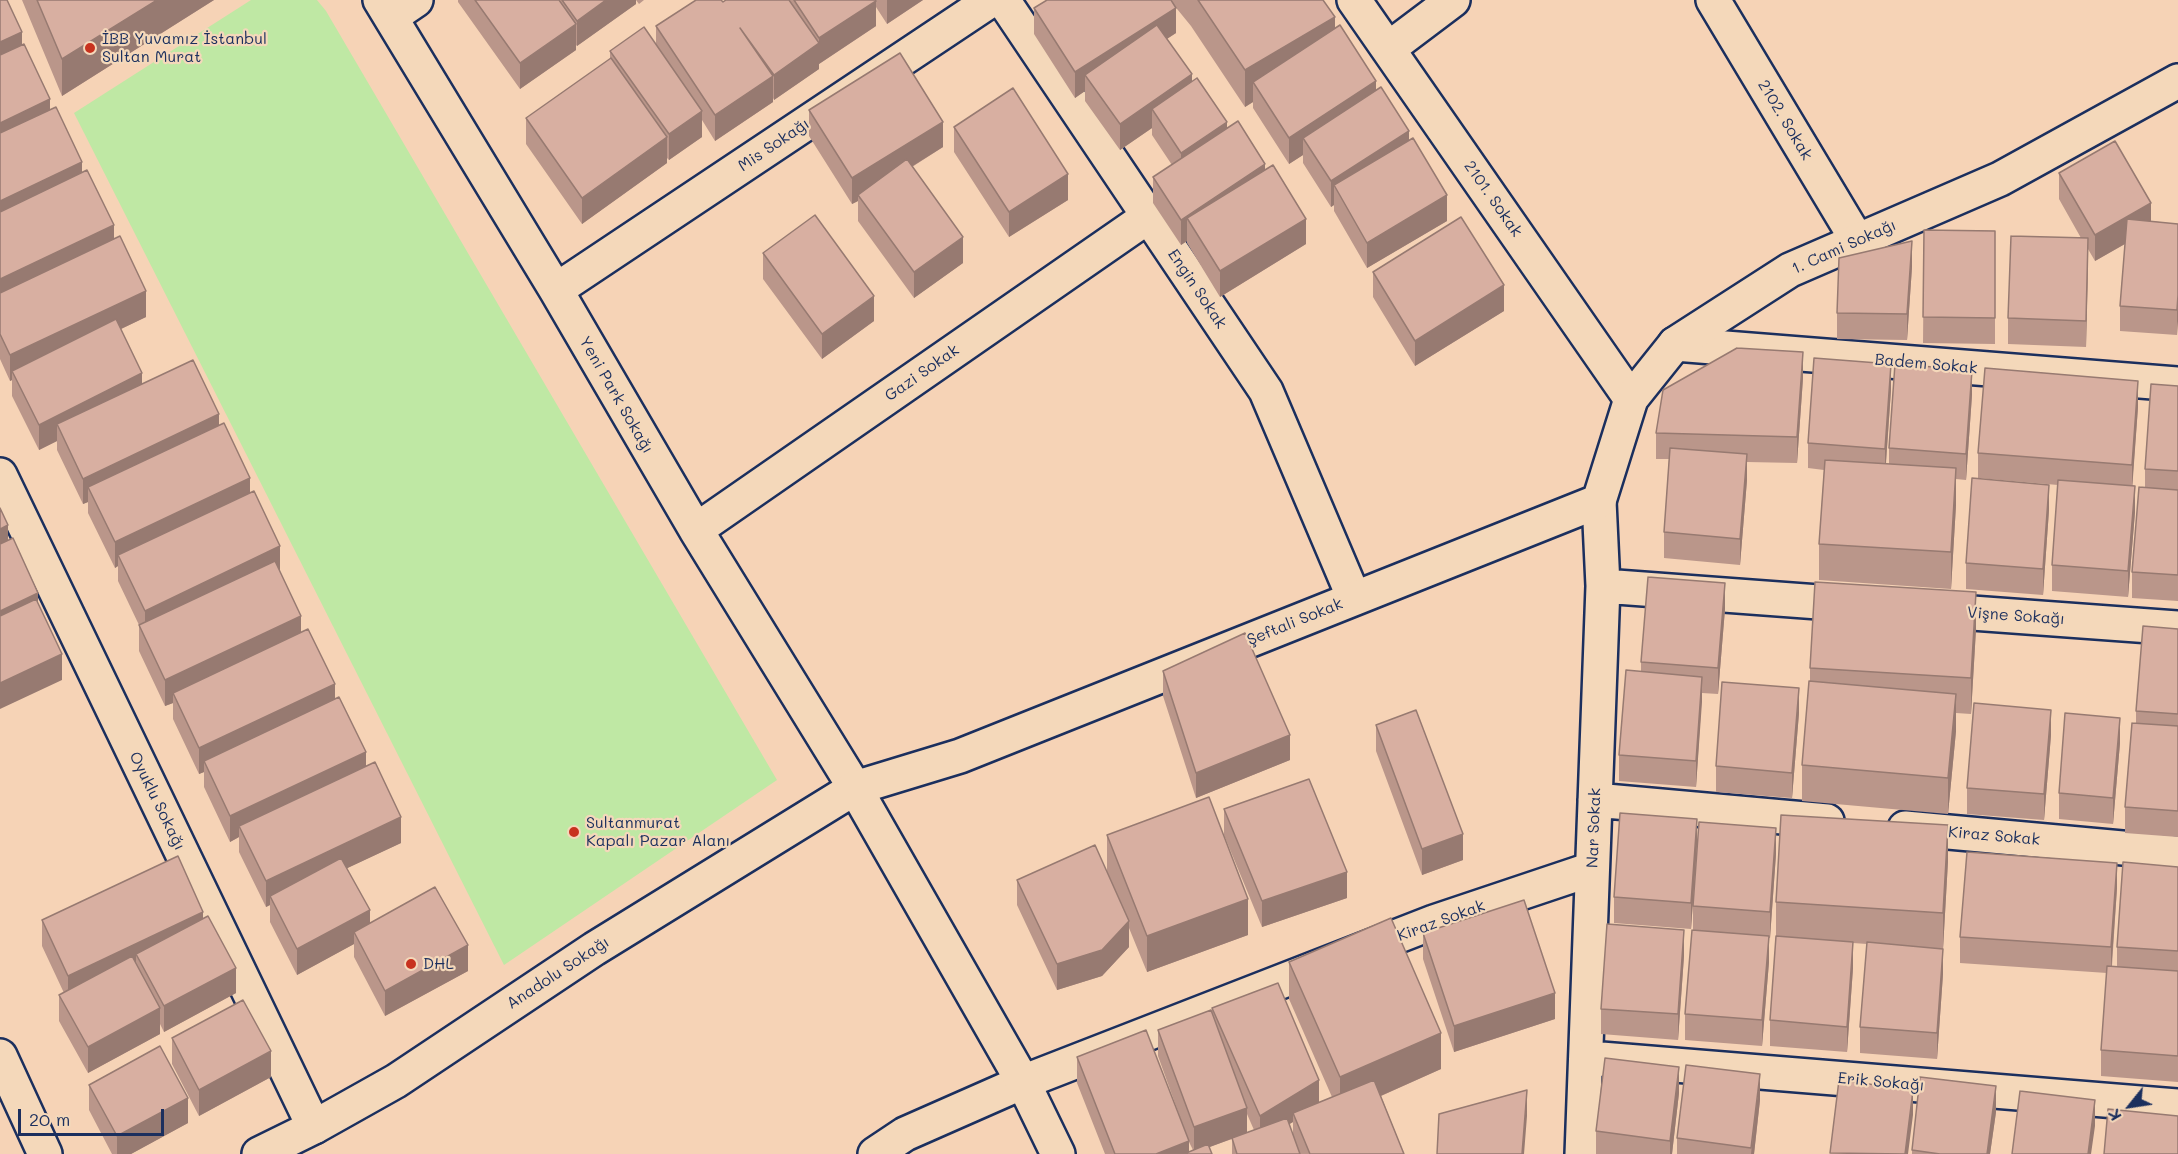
<!DOCTYPE html>
<meta charset="utf-8">
<style>
body{margin:0}
#map{position:relative;width:2178px;height:1154px;overflow:hidden;background:#f6d3b6;font-family:Mali,sans-serif}
canvas{display:block}
.north{position:absolute;left:2100px;top:1076px;width:60px;height:60px;-webkit-text-stroke:4px #f4d8ba;paint-order:stroke;rotate:240deg;font-size:16px;font-weight:700;line-height:24px;text-align:center;color:#1b2f5e}
.north::after{content:'';display:block;margin:auto;width:21px;height:27px;background:#1b2f5e;clip-path:polygon(50% 0,100% 100%,50% 72%,0 100%)}
.scale{position:absolute;left:18px;top:1109px;width:146px;height:27px;box-sizing:border-box;border:3px solid #1b2f5e;border-top:0;padding-left:8px;font-size:18px;line-height:21px;white-space:nowrap;color:#1b2f5e;-webkit-text-stroke:4px #f4d8ba;paint-order:stroke}
</style>
<div id="map">
<canvas width="2178" height="1154"></canvas>
<div class="north">K</div>
<div class="scale">20 m</div>
</div>
<script>
const ctx = document.querySelector('canvas').getContext('2d');
ctx.lineJoin = 'round';
function paint(path, color) {
  ctx.fillStyle = color;
  ctx.fill(path, 'evenodd');
}
function toPath(rows) {
  const path = new Path2D();
  for (const r of rows) {
    path.moveTo(r[0], r[1]);
    for (let i = 2; i < r.length; i += 2) path.lineTo(r[i], r[i + 1]);
  }
  return path;
}
function stroke(path, color, width, dash) {
  ctx.strokeStyle = color;
  ctx.lineWidth = width;
  ctx.lineCap = dash ? 'butt' : 'round';
  ctx.setLineDash(dash || []);
  ctx.stroke(path);
}
function label(font, color, halo, rows, align = 'center') {
  ctx.font = font + ' Mali,sans-serif';
  ctx.lineWidth = 4.5;
  ctx.setLineDash([]);
  ctx.textBaseline = 'middle';
  ctx.strokeStyle = halo;
  ctx.fillStyle = color;
  for (const [text, x, y, turn = 0] of rows) {
    ctx.save();
    ctx.translate(x, y);
    ctx.rotate((+turn || 0) * Math.PI / 180);
    ctx.textAlign = isNaN(turn) ? turn : align;
    if (halo) ctx.strokeText(text, 0, 0);
    ctx.fillText(text, 0, 0);
    ctx.restore();
  }
}
const green = toPath([
 [251,0,317,0,326,11,777,780,504,965,74,113]
]);
const street = toPath([
 [380,0,556,290,696,530,855,788],
 [1003,0,1266,391,1354,598],
 [1354,0,1631,399],
 [1713,0,1857,240],
 [391,17,416,0],
 [1388,49,1453,0],
 [556,290,991,0],
 [1675,344,2178,384],
 [0,475,314,1127],
 [696,530,1149,216],
 [1603,586,1859,605],
 [1931,610,2178,628],
 [1595,800,1827,821],
 [1905,828,2178,853],
 [0,1056,45,1154],
 [1601,1059,2178,1106],
 [875,1154,905,1134,1023,1082,1434,922,1592,869],
 [1582,1154,1603,586,1599,501]
]);
const secondary = toPath([
 [855,788,1023,1082,1058,1154],
 [259,1154,314,1127,396,1081,594,949,855,788,960,756,1599,501,1631,399,1675,344,1790,270,2000,179,2178,81]
]);
const wall = toPath([
 [0,0,22,44,50,110,114,239,146,317,121,329,142,384,219,425,250,493,280,572,301,632,335,699,401,843,347,868,370,923,468,971,385,1016,354,957,354,944,297,975,270,922,270,905,266,907,239,852,239,837,230,842,204,787,204,772,199,774,173,719,173,703,165,706,139,651,139,625,118,581,118,566,115,568,88,513,88,502,83,504,57,450,57,441,39,450,12,396,12,380,10,381,0,359],
 [22,0,214,0,62,96],
 [458,0,644,0,639,4,636,0,636,4,577,46,576,45,576,50,520,89,458,2],
 [726,0,923,0,887,24,876,7,876,26,819,64,819,69,774,100,773,98,773,102,715,141,702,120,702,137,669,160,667,158,667,163,582,224,526,144,526,118,610,59,610,51,656,45,656,26,723,2],
 [1047,0,1323,0,1335,29,1376,90,1409,141,1447,221,1367,268,1334,211,1334,205,1331,207,1303,163,1303,155,1289,164,1253,108,1253,102,1245,107,1191,26,1173,4,1176,33,1167,39,1192,81,1227,128,1265,169,1306,244,1220,297,1187,243,1187,241,1181,245,1153,203,1153,177,1172,165,1152,135,1152,128,1120,150,1085,101,1085,91,1075,98,1034,34,1034,8],
 [809,110,943,147,912,167,963,263,914,298,858,221,858,201,852,204,809,136],
 [954,127,1068,200,1009,237,954,152],
 [2059,173,2151,221,2178,224,2177,335,2120,331,2120,306,2125,244,2095,261,2088,249,2086,347,2008,344,2008,318,2081,238,2059,199],
 [1924,230,1995,231,1995,344,1923,343],
 [763,253,874,321,822,359,763,279],
 [1912,267,1907,340,1837,339,1837,313],
 [1373,272,1504,311,1415,366,1373,297],
 [1803,378,1797,463,1747,462,1747,480,1740,565,1664,558,1664,532,1669,459,1656,459,1656,433],
 [2178,386,2178,601,2132,598,2132,572,2145,488,2145,469],
 [1891,390,1886,464,1889,464,1889,448,1972,395,1966,480,1956,479,1956,505,1951,589,1819,580,1819,544,1824,470,1808,468,1808,443],
 [2138,407,2132,486,2135,512,2128,597,2052,591,2052,565,2058,485,1978,478,1978,453],
 [2049,510,2043,595,1966,589,1966,563],
 [1725,609,1718,694,1702,693,1696,787,1619,781,1619,755,1641,671,1641,662],
 [1976,629,1971,714,1956,713,1956,731,1948,814,1802,801,1802,765,1810,681,1810,668],
 [2178,629,2178,837,2125,833,2125,807,2136,723,2136,711],
 [1163,671,1290,760,1196,798,1163,696],
 [1799,713,1792,798,1716,792,1716,766],
 [1376,725,1463,860,1422,875,1376,751],
 [2051,735,2044,820,1967,814,1967,788],
 [2120,743,2113,824,2059,819,2059,793],
 [1224,809,1347,898,1262,927,1224,835],
 [1107,835,1248,935,1147,972,1129,928,1129,947,1102,976,1057,990,1017,905,1017,880,1107,872],
 [1697,845,1691,929,1614,923,1614,897],
 [1776,854,1770,938,1769,938,1769,962,1762,1046,1685,1040,1685,1014,1693,930,1693,906],
 [1948,861,1943,949,1943,974,1937,1059,1860,1053,1860,1027,1867,944,1853,943,1853,968,1847,1052,1770,1046,1770,1020,1776,936,1776,902],
 [2178,867,2178,1082,2101,1076,2101,1050,2107,973,1960,963,1960,937,2117,888,2112,966,2117,966,2117,947],
 [203,918,236,993,164,1032,160,1024,160,1034,88,1073,59,1021,59,995,64,993,42,946,42,920],
 [1423,933,1555,1019,1454,1052,1423,959],
 [1684,956,1678,1040,1601,1034,1601,1009],
 [1289,962,1441,1069,1381,1096,1404,1154,1232,1154,1232,1139,1209,1147,1212,1154,1105,1154,1077,1083,1077,1057,1185,1131,1158,1056,1158,1030,1212,1011,1212,1008,1319,1102,1332,1097,1289,999],
 [1247,1114,1254,1130,1247,1133],
 [1293,1122,1293,1135,1289,1124],
 [1189,1142,1193,1150,1189,1152],
 [172,1038,271,1077,199,1116,172,1064],
 [89,1085,188,1123,131,1154,112,1154,89,1110],
 [1679,1093,1672,1154,1596,1154,1596,1131],
 [1760,1100,1754,1154,1677,1154,1677,1138],
 [1996,1112,1990,1154,1912,1154,1912,1150]
]);
const shadedWall = toPath([
 [157,0,214,0,62,96,62,59],
 [606,0,636,0,636,4,577,46,577,21],
 [887,0,923,0,887,24],
 [876,1,876,26,819,64,819,69,774,100,774,75,819,43,819,38],
 [1176,8,1176,33,1093,86,1085,75,1085,91,1075,98,1075,72],
 [1335,17,1335,53,1253,82,1253,102,1245,107,1245,70],
 [576,24,576,50,520,89,520,63],
 [22,32,22,58,0,68,0,42],
 [1192,74,1192,99,1152,109,1152,128,1120,150,1120,124],
 [773,76,773,102,715,141,715,115],
 [1376,81,1376,107,1303,138,1303,155,1289,164,1289,138],
 [50,99,50,125,0,148,0,123],
 [702,111,702,137,669,160,669,134],
 [943,122,943,147,860,199,858,195,858,201,852,204,852,178],
 [1227,122,1227,147,1181,179,1181,153],
 [1409,131,1409,156,1334,185,1334,205,1331,207,1331,181],
 [667,137,667,163,582,224,582,198],
 [82,162,82,188,0,227,0,201],
 [1265,164,1265,190,1187,218,1187,241,1181,245,1181,220],
 [1068,174,1068,200,1009,237,1009,212],
 [1447,195,1447,221,1367,268,1367,243],
 [2151,203,2151,229,2095,261,2095,235],
 [1306,219,1306,244,1220,297,1220,271],
 [114,225,114,251,0,305,0,279],
 [963,237,963,263,914,298,914,272],
 [2088,238,2088,264,2086,347,2086,321],
 [1912,241,1912,267,1907,340,1907,314],
 [1504,285,1504,311,1415,366,1415,341],
 [146,291,146,317,16,379,12,371,12,380,10,381,10,355],
 [2178,295,2178,321,2177,335,2177,310],
 [874,296,874,321,822,359,822,334],
 [1803,352,1803,378,1797,463,1797,437],
 [1891,364,1891,390,1885,475,1885,449],
 [1972,370,1972,395,1966,480,1966,454],
 [142,373,142,399,57,424,57,441,39,450,39,425],
 [2138,381,2138,407,2132,491,2132,465],
 [219,414,219,440,88,487,88,502,83,504,83,479],
 [1747,454,1747,480,1740,565,1740,539],
 [1956,468,1956,505,1951,589,1951,552],
 [250,478,250,504,118,555,118,566,115,568,115,542],
 [2049,485,2049,510,2043,595,2043,569],
 [2135,486,2135,512,2128,597,2128,571],
 [8,525,8,551,0,554,0,529],
 [280,546,280,572,145,636,145,611],
 [1725,583,1725,609,1718,694,1718,668],
 [1976,592,1976,629,1971,714,1971,678],
 [38,593,38,619,0,637,0,611],
 [301,616,301,642,173,693,173,703,165,706,165,680],
 [62,654,62,680,0,709,0,683],
 [1702,677,1702,702,1696,787,1696,761],
 [335,684,335,710,204,761,204,772,199,774,199,748],
 [1799,688,1799,713,1792,798,1792,773],
 [1956,694,1956,731,1948,814,1948,778],
 [2051,710,2051,735,2044,820,2044,794],
 [2120,718,2120,743,2113,824,2113,798],
 [1290,735,1290,760,1196,798,1196,773],
 [366,752,366,778,239,826,239,837,230,842,230,816],
 [401,817,401,843,273,903,270,896,270,905,266,907,266,881],
 [1697,819,1697,845,1691,929,1691,903],
 [1948,825,1948,861,1943,949,1943,913],
 [1776,828,1776,854,1770,938,1770,912],
 [1463,834,1463,860,1422,875,1422,849],
 [2117,863,2117,888,2111,973,2111,947],
 [1347,872,1347,898,1262,927,1262,901],
 [1248,899,1248,935,1147,972,1147,936],
 [370,910,370,936,354,932,354,944,297,975,297,949],
 [203,912,203,937,136,954,136,969,68,1002,68,976],
 [1129,921,1129,947,1102,976,1057,990,1057,964],
 [1684,930,1684,956,1678,1040,1678,1014],
 [1769,936,1769,962,1762,1046,1762,1020],
 [1853,942,1853,968,1847,1052,1847,1027],
 [468,945,468,971,385,1016,385,991],
 [1943,949,1943,974,1937,1059,1937,1033],
 [236,968,236,993,164,1032,164,1006],
 [1555,993,1555,1019,1454,1052,1454,1026],
 [160,1008,160,1034,88,1073,88,1047],
 [1441,1033,1441,1069,1340,1114,1340,1077],
 [271,1051,271,1077,199,1116,199,1090],
 [1679,1067,1679,1093,1672,1154,1670,1154,1670,1141],
 [1760,1074,1760,1100,1754,1154,1751,1154],
 [1319,1080,1319,1106,1293,1113,1293,1122,1260,1142,1260,1116],
 [1996,1086,1996,1112,1990,1154,1987,1154],
 [1527,1090,1527,1116,1524,1154,1522,1154],
 [1913,1090,1913,1115,1908,1154,1905,1154],
 [188,1098,188,1123,131,1154,117,1154,117,1136],
 [2095,1100,2095,1126,2091,1154,2088,1154],
 [1247,1108,1247,1133,1194,1153,1194,1127],
 [1189,1141,1189,1154,1156,1154]
]);
const building = toPath([
 [0,0,7,0,22,32,0,42,0,0],
 [37,0,157,0,62,59,37,0],
 [475,0,559,0,576,24,520,63,475,0],
 [562,0,606,0,577,21,562,0],
 [696,0,721,0,723,2,726,0,789,0,819,43,774,75,740,28,773,76,715,115,656,26,696,0],
 [794,0,875,0,876,1,819,38,794,0],
 [1047,0,1171,0,1176,8,1075,72,1034,8,1047,0],
 [1198,0,1323,0,1335,17,1245,70,1198,0],
 [1157,25,1192,74,1120,124,1085,75,1157,25],
 [1340,25,1376,81,1289,138,1253,82,1340,25],
 [644,27,702,111,669,134,610,51,644,27],
 [24,44,50,99,0,123,0,55,24,44],
 [900,53,943,122,852,178,809,110,900,53],
 [611,58,667,137,582,198,526,118,611,58],
 [1197,78,1227,122,1181,153,1152,109,1197,78],
 [1381,87,1409,131,1331,181,1303,138,1381,87],
 [1013,88,1068,174,1009,212,954,127,1013,88],
 [56,107,82,162,0,201,0,133,56,107],
 [1238,121,1265,164,1181,220,1153,177,1238,121],
 [1413,138,1447,195,1367,243,1334,185,1413,138],
 [2115,141,2151,203,2095,235,2059,173,2115,141],
 [907,159,963,237,914,272,858,195,907,159],
 [1273,165,1306,219,1220,271,1187,218,1273,165],
 [87,170,114,225,0,279,0,212,87,170],
 [815,215,874,296,822,334,763,253,815,215],
 [1461,217,1504,285,1415,341,1373,272,1461,217],
 [2127,219,2178,224,2178,295,2177,310,2120,306,2127,219],
 [1924,230,1995,231,1995,318,1923,317,1924,230],
 [120,236,146,291,10,355,0,334,0,293,120,236],
 [2011,236,2088,238,2086,321,2008,318,2011,236],
 [1912,241,1907,314,1837,313,1839,258,1912,241],
 [116,319,142,373,39,425,12,371,116,319],
 [1737,348,1803,352,1797,437,1656,433,1663,390,1737,348],
 [1814,358,1891,364,1885,449,1808,443,1814,358],
 [193,360,219,414,83,479,57,424,193,360],
 [1895,364,1972,370,1966,454,1889,448,1895,364],
 [1985,368,2138,381,2132,465,1978,453,1985,368],
 [2151,384,2178,386,2178,471,2145,469,2151,384],
 [224,423,250,478,115,542,88,487,224,423],
 [1670,448,1747,454,1740,539,1664,532,1670,448],
 [1825,460,1956,468,1951,552,1819,544,1825,460],
 [1972,478,2049,485,2043,569,1966,563,1972,478],
 [2058,480,2135,486,2128,571,2052,565,2058,480],
 [2139,487,2178,490,2178,575,2132,572,2139,487],
 [254,491,280,546,145,611,118,555,254,491],
 [0,508,8,525,0,529,0,508],
 [13,538,38,593,0,611,0,544,13,538],
 [275,561,301,616,165,680,139,625,275,561],
 [1648,577,1725,583,1718,668,1641,662,1648,577],
 [1815,582,1976,592,1971,678,1810,668,1815,582],
 [36,599,62,654,0,683,0,616,36,599],
 [2143,626,2178,629,2178,714,2136,711,2143,626],
 [308,629,335,684,199,748,173,693,308,629],
 [1245,633,1290,735,1196,773,1163,671,1245,633],
 [1626,670,1702,677,1696,761,1619,755,1626,670],
 [1809,681,1956,694,1948,778,1802,765,1809,681],
 [1722,682,1799,688,1792,773,1716,766,1722,682],
 [339,697,366,752,230,816,204,761,339,697],
 [1974,703,2051,710,2044,794,1967,788,1974,703],
 [1416,710,1463,834,1422,849,1376,725,1416,710],
 [2065,713,2120,718,2113,798,2059,793,2065,713],
 [2132,723,2178,726,2178,811,2125,807,2132,723],
 [375,762,401,817,266,881,239,826,375,762],
 [1309,779,1347,872,1262,901,1224,809,1309,779],
 [1209,797,1248,899,1147,936,1107,835,1209,797],
 [1620,813,1697,819,1691,903,1614,897,1620,813],
 [1781,815,1948,825,1943,913,1776,902,1781,815],
 [1699,822,1776,828,1770,912,1693,906,1699,822],
 [1095,845,1129,921,1102,950,1057,964,1017,880,1095,845],
 [1967,852,2117,863,2111,947,1960,937,1967,852],
 [178,856,203,912,68,976,42,920,178,856],
 [341,858,370,910,297,949,270,896,341,858],
 [2123,862,2178,867,2178,951,2117,947,2123,862],
 [435,887,468,945,385,991,354,932,435,887],
 [1524,900,1555,993,1454,1026,1423,933,1524,900],
 [208,916,236,968,164,1006,136,954,208,916],
 [1391,918,1441,1033,1340,1077,1289,962,1391,918],
 [1607,924,1684,930,1678,1014,1601,1009,1607,924],
 [1692,930,1769,936,1762,1020,1685,1014,1692,930],
 [1776,936,1853,942,1847,1027,1770,1020,1776,936],
 [1867,942,1943,949,1937,1033,1860,1027,1867,942],
 [132,956,160,1008,88,1047,59,995,132,956],
 [2107,966,2178,971,2178,1056,2101,1050,2107,966],
 [1278,983,1319,1080,1260,1116,1212,1008,1278,983],
 [243,1000,271,1051,199,1090,172,1038,243,1000],
 [1211,1010,1247,1108,1194,1127,1158,1030,1211,1010],
 [1146,1030,1189,1141,1156,1154,1115,1154,1077,1057,1146,1030],
 [160,1046,188,1098,117,1136,89,1085,160,1046],
 [1605,1058,1679,1067,1670,1141,1596,1131,1605,1058],
 [1686,1065,1760,1074,1751,1148,1677,1138,1686,1065],
 [1920,1077,1996,1086,1987,1154,1940,1154,1912,1150,1920,1077],
 [1374,1080,1404,1154,1310,1154,1293,1113,1374,1080],
 [1839,1080,1913,1090,1905,1154,1830,1153,1839,1080],
 [1527,1090,1522,1154,1437,1154,1439,1114,1527,1090],
 [2020,1091,2095,1100,2088,1154,2012,1154,2020,1091],
 [2108,1109,2178,1116,2178,1154,2104,1154,2108,1109],
 [1287,1118,1300,1154,1237,1154,1232,1138,1287,1118],
 [1208,1144,1212,1154,1184,1154,1208,1144]
]);
const markers = [
 [90,48,6,"#c8321e"],
 [574,832,6,"#c8321e"],
 [411,964,6,"#c8321e"]
];
const poiNames = [
 ["İBB Yuvamız İstanbul",102,39],
 ["Sultan Murat",102,57],
 ["Sultanmurat",586,823],
 ["Kapalı Pazar Alanı",586,841],
 ["DHL",423,964]
];
const streetNames = [
 ["2102. Sokak",1785,120,59],
 ["Mis Sokağı",774,145,-34],
 ["2101. Sokak",1493,199,55],
 ["1. Cami Sokağı",1844,247,-24],
 ["Engin Sokak",1197,289,56],
 ["Badem Sokak",1926,364,5],
 ["Gazi Sokak",922,373,-35],
 ["Yeni Park Sokağı",616,395,60],
 ["Vişne Sokağı",2016,616,4],
 ["Şeftali Sokak",1295,622,-22],
 ["Oyuklu Sokağı",157,801,64],
 ["Nar Sokak",1594,828,-88],
 ["Kiraz Sokak",1994,836,5],
 ["Kiraz Sokak",1441,921,-20],
 ["Anadolu Sokağı",558,973,-33],
 ["Erik Sokağı",1881,1082,5]
];
paint(green, '#bfe8a4');
stroke(street, '#1b2f5e', 38);
stroke(secondary, '#1b2f5e', 38);
stroke(street, '#f4d8ba', 33);
stroke(secondary, '#f4d8ba', 33);
paint(wall, '#ba968a');
paint(shadedWall, '#977a71');
paint(building, '#d8afa1');
stroke(building, '#977a71', 1.5);
for (const [x, y, r, color] of markers) {
  const dot = new Path2D();
  dot.arc(x, y, r, 0, 2 * Math.PI);
  ctx.fillStyle = color;
  ctx.fill(dot);
  stroke(dot, '#f4d8ba', 2);
}
label('16px', '#1b2f5e', '#f4d8ba', poiNames, 'left');
label('16px', '#1b2f5e', '#f4d8ba', streetNames);
</script>
